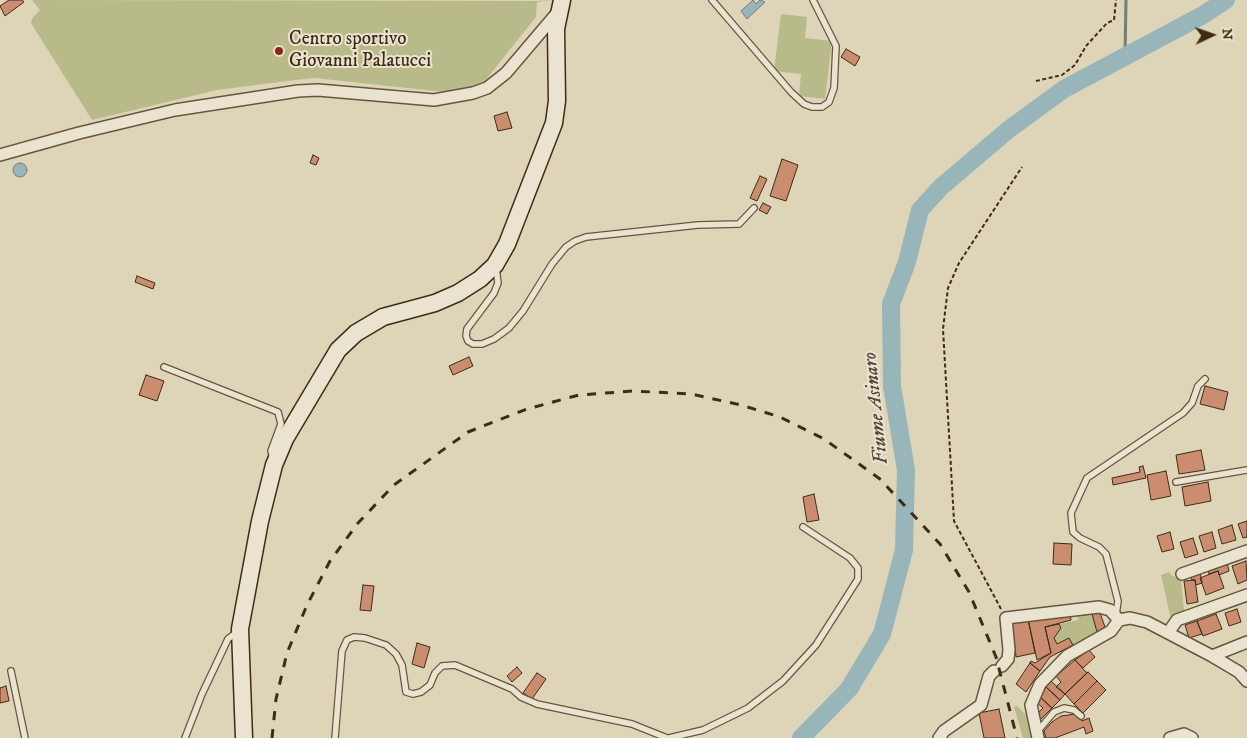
<!DOCTYPE html>
<style>
body{margin:0}
#map{position:relative;width:1247px;height:738px;overflow:hidden;background:#ded4b7;font-family:"IM FELL DW Pica",serif}
canvas{display:block}
.north{position:absolute;left:1187px;top:10px;width:50px;height:50px;-webkit-text-stroke:4px #eae3d0;paint-order:stroke;rotate:87deg;font-size:14px;font-weight:700;line-height:20px;text-align:center;color:#3f2c16}
.north::after{content:'';display:block;margin:auto;width:18px;height:22px;background:#3f2c16;clip-path:polygon(50% 0,100% 100%,50% 72%,0 100%)}
</style>
<div id="map">
<canvas width="1247" height="738"></canvas>
<div class="north">N</div>
</div>
<script>
const ctx = document.querySelector('canvas').getContext('2d');
ctx.lineJoin = 'round';
function paint(path, color) {
  ctx.fillStyle = color;
  ctx.fill(path, 'evenodd');
}
function toPath(rows) {
  const path = new Path2D();
  for (const r of rows) {
    if (r.length === 3) {
      path.moveTo(r[0] + r[2], r[1]);
      path.arc(r[0], r[1], r[2], 0, 2 * Math.PI);
      continue;
    }
    path.moveTo(r[0], r[1]);
    for (let i = 2; i < r.length; i += 2) path.lineTo(r[i], r[i + 1]);
  }
  return path;
}
function stroke(path, color, width, dash) {
  ctx.strokeStyle = color;
  ctx.lineWidth = width;
  ctx.lineCap = dash ? 'butt' : 'round';
  ctx.setLineDash(dash || []);
  ctx.stroke(path);
}
function label(font, color, halo, rows, align = 'center') {
  ctx.font = font + ' "IM FELL DW Pica",serif';
  ctx.lineWidth = 4;
  ctx.setLineDash([]);
  ctx.textBaseline = 'middle';
  ctx.strokeStyle = halo;
  ctx.fillStyle = color;
  for (const [text, x, y, turn = 0] of rows) {
    ctx.save();
    ctx.translate(x, y);
    ctx.rotate((+turn || 0) * Math.PI / 180);
    ctx.textAlign = isNaN(turn) ? turn : align;
    if (halo) ctx.strokeText(text, 0, 0);
    ctx.fillText(text, 0, 0);
    ctx.restore();
  }
}
const green = toPath([
 [32,0,537,1,555,0,537,2,536,17,484,82,468,88,444,92,315,78,295,80,217,90,92,120,31,23,33,17,40,10],
 [781,14,807,17,805,38,832,41,825,99,799,96,801,74,774,71],
 [1169,572,1172,576,1181,579,1184,611,1171,619,1161,575],
 [1091,610,1097,632,1073,645,1069,638,1057,644,1054,638,1061,628,1059,624,1078,620,1077,612],
 [1017,706,1025,714,1032,738,1023,738,1014,707]
]);
const water = toPath([
 [753,0,756,4,760,0,765,2,747,19,741,11,753,0],
 [20,170,7]
]);
const stream = toPath([
 [1125,55,1126,0]
]);
const river = toPath([
 [801,738,849,689,882,634,904,550,906,470,892,386,891,304,907,262,920,210,941,187,1008,130,1064,89,1203,15,1226,0]
]);
const building = toPath([
 [9,0,22,0,24,2,5,16,0,6,9,0],
 [846,49,860,57,855,66,841,57,846,49],
 [507,112,512,128,498,131,494,116,507,112],
 [313,155,319,158,316,165,310,163,313,155],
 [782,159,798,165,786,201,770,196,782,159],
 [760,176,767,179,757,201,750,198,760,176],
 [763,203,771,207,767,214,759,210,763,203],
 [137,276,155,283,153,289,135,282,137,276],
 [469,357,473,366,453,375,449,366,469,357],
 [146,375,164,381,157,401,139,395,146,375],
 [1205,386,1228,392,1224,410,1200,404,1205,386],
 [1201,450,1205,470,1179,474,1176,455,1201,450],
 [1143,466,1146,478,1113,485,1112,478,1140,472,1139,467,1143,466],
 [1166,471,1171,496,1151,500,1147,475,1166,471],
 [1208,482,1211,501,1185,506,1182,487,1208,482],
 [814,494,819,520,807,522,803,497,814,494],
 [1247,521,1247,537,1243,538,1238,524,1247,521],
 [1232,525,1236,540,1222,544,1218,530,1232,525],
 [1170,532,1174,549,1162,552,1157,536,1170,532],
 [1212,532,1216,548,1204,552,1199,536,1212,532],
 [1193,538,1198,554,1185,558,1180,542,1193,538],
 [1054,543,1072,544,1071,565,1053,564,1054,543],
 [1246,561,1247,580,1238,584,1232,566,1246,561],
 [1227,563,1229,571,1219,575,1218,571,1209,574,1208,570,1227,563],
 [1218,571,1224,588,1206,595,1200,578,1218,571],
 [1200,572,1202,583,1196,585,1195,580,1192,580,1190,576,1200,572],
 [1195,580,1198,602,1187,604,1184,581,1195,580],
 [363,585,374,586,371,611,360,610,363,585],
 [1237,609,1241,622,1229,626,1225,613,1237,609],
 [1091,610,1100,613,1105,627,1097,632,1091,610],
 [1070,613,1071,620,1045,627,1051,653,1037,660,1028,619,1070,613],
 [1216,614,1222,629,1203,636,1197,621,1216,614],
 [1028,619,1035,653,1016,657,1012,622,1028,619],
 [1197,621,1202,634,1189,638,1185,625,1197,621],
 [1059,624,1061,628,1054,638,1057,644,1069,638,1073,645,1050,657,1040,671,1030,663,1031,661,1035,663,1051,653,1045,627,1059,624],
 [417,643,430,647,424,668,412,664,417,643],
 [1089,650,1095,657,1083,668,1075,660,1089,650],
 [1075,660,1087,673,1065,694,1056,687,1061,682,1056,676,1075,660],
 [1030,663,1040,671,1026,692,1016,684,1030,663],
 [517,667,522,673,512,682,507,676,517,667],
 [1088,672,1097,681,1074,704,1065,694,1088,672],
 [537,673,546,679,532,699,523,693,537,673],
 [1051,681,1065,694,1060,700,1046,687,1051,681],
 [1097,681,1106,690,1083,713,1074,704,1097,681],
 [6,686,9,701,0,703,0,688,6,686],
 [1046,687,1060,700,1052,708,1040,697,1046,687],
 [1040,697,1052,708,1040,720,1038,713,1043,708,1037,703,1040,697],
 [999,709,1005,738,984,738,979,713,999,709],
 [1076,714,1082,721,1089,718,1093,731,1086,734,1084,727,1055,738,1046,738,1044,731,1052,722,1061,716,1076,714]
]);
const path = toPath([
 [1036,81,1062,75,1075,65,1086,46,1107,23,1114,20,1116,0],
 [1001,609,954,521,943,329,948,288,959,263,1022,167]
]);
const service = toPath([
 [712,0,791,92,804,104,812,107,822,107,829,102,834,88,836,46,813,0],
 [496,267,498,283,494,293,467,329,466,336,468,341,473,344,482,344,494,339,509,328,523,311,552,264,566,247,575,241,586,237,698,225,739,224,754,208],
 [164,367,278,412,281,424,271,451,273,458],
 [1176,482,1247,470],
 [1116,615,1118,601,1106,554,1099,547,1080,538,1073,532,1071,513,1087,478,1183,413,1192,403,1198,386,1205,379],
 [11,671,25,738],
 [1037,732,1054,712,1064,708,1074,710,1081,716],
 [185,738,202,694,228,639,237,632],
 [335,738,342,651,347,640,354,637,365,638,386,645,396,654,402,665,406,692,413,694,421,692,430,685,435,673,442,666,455,665,512,689,521,697,537,704,632,724,667,738],
 [669,738,703,730,748,708,783,681,816,645,858,579,858,568,850,558,803,527]
]);
const minor = toPath([
 [0,155,79,133,175,110,298,91,318,90,434,100,473,93,487,88,506,73,557,13],
 [1182,574,1247,551],
 [1119,620,1130,618,1147,622,1212,656,1239,672,1247,681],
 [1168,633,1177,620,1247,595],
 [1212,656,1247,642],
 [1002,666,1008,659,1009,650,1006,618,1099,607,1110,610,1119,620,1111,631,1067,656,1040,684,1031,705,1038,738],
 [939,738,944,731,981,705,989,676,994,671],
 [1170,738,1184,734,1192,738]
]);
const secondary = toPath([
 [244,738,240,629,260,521,274,465,285,439,338,350,356,333,383,317,435,303,458,293,480,279,495,265,507,244,554,123,557,101,556,29,562,0]
]);
const rail = toPath([
 [272,738,276,699,287,653,307,605,330,561,358,523,394,485,468,432,527,409,579,395,633,391,691,394,741,405,780,417,824,439,880,479,940,544,969,592,996,657,1017,738]
]);
const markers = [
 [279,51,5,"#8f2418"]
];
const poiNames = [
 ["Centro sportivo",289,40],
 ["Giovanni Palatucci",289,62]
];
const waterNames = [
 ["Fiume Asinaro",877,408,-96]
];
paint(green, '#b8bb89');
paint(water, '#98b5ba');
stroke(water, '#747e78', 1);
stroke(stream, '#747e78', 3);
stroke(river, '#98b5ba', 18);
paint(building, '#ca8d6f');
stroke(building, '#3f2c16', 1);
stroke(service, '#67563e', 8);
stroke(minor, '#67563e', 14);
stroke(secondary, '#3f2c16', 19);
stroke(path, '#3f2c16', 2, [4, 2.5]);
stroke(service, '#eae3d0', 5.5);
stroke(minor, '#eae3d0', 11);
stroke(secondary, '#eae3d0', 16);
stroke(rail, '#3f2c16', 3, [9, 9]);
for (const [x, y, r, color] of markers) {
  const dot = new Path2D();
  dot.arc(x, y, r, 0, 2 * Math.PI);
  ctx.fillStyle = color;
  ctx.fill(dot);
  stroke(dot, '#eae3d0', 2);
}
label('19px', '#3f2c16', '#eae3d0', poiNames, 'left');
label('italic 20px', '#514737', '#eae3d0', waterNames);
</script>
